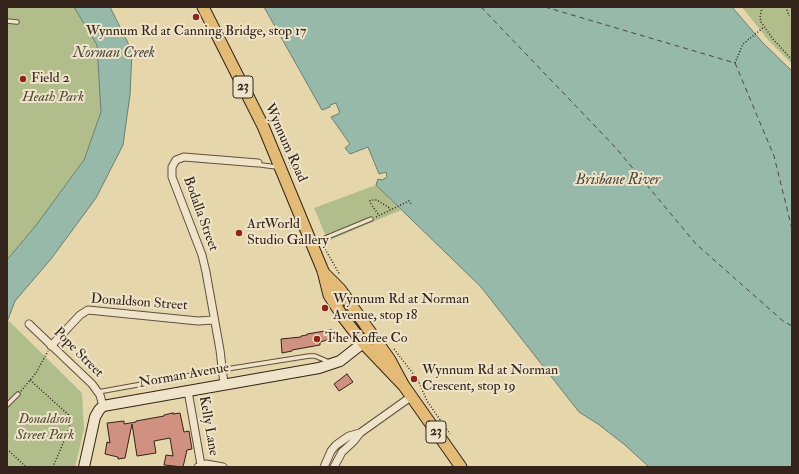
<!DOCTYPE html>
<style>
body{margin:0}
#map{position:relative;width:799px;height:474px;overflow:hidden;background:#e6d6ac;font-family:"IM FELL Double Pica",serif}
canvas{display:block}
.frame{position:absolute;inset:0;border:8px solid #33231a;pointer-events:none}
</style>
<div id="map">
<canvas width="799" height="474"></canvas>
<div class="frame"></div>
</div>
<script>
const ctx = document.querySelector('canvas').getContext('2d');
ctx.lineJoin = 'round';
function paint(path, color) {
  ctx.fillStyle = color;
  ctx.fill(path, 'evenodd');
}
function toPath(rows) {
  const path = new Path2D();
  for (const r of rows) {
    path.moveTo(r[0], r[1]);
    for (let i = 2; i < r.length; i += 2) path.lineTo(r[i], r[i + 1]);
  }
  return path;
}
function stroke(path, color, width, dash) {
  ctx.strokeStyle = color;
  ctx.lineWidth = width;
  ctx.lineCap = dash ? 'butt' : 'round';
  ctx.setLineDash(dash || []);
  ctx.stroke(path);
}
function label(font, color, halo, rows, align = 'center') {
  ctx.font = font + ' "IM FELL Double Pica",serif';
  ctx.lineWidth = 4;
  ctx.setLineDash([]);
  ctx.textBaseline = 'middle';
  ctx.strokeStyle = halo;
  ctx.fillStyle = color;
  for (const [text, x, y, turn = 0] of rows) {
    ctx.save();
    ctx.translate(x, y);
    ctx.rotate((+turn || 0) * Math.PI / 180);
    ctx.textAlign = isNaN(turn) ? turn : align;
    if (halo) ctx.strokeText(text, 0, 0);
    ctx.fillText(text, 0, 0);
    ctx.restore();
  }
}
const green = toPath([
 [7,7,74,7,97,45,101,112,84,160,37,224,7,260],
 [742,7,792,7,792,64,769,41],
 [376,185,401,210,328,241,314,208],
 [9,321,82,393,84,429,75,467,7,467,7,322]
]);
const water = toPath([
 [74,7,110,7,132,51,130,95,123,145,96,198,51,259,15,301,7,322,7,260,37,224,84,160,101,112,97,45,74,7],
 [264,7,732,7,763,43,792,71,792,467,649,467,625,445,598,424,579,412,481,287,376,185,378,179,382,180,387,177,386,172,379,174,368,147,350,154,345,148,350,144,331,117,340,113,336,103,330,105,330,107,322,110,264,7]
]);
const ferry = toPath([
 [481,7,616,148,696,244,783,321,792,326],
 [545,7,735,63,774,156,792,229]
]);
const building = toPath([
 [331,330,331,331,336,331,338,337,320,342,320,345,292,350,292,351,282,353,281,339,301,337,301,336,307,335,307,334,331,330],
 [347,374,353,382,339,391,334,384,347,374],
 [173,413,173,414,180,413,184,432,189,431,192,449,187,450,183,467,164,465,166,455,173,456,170,438,154,441,156,453,137,456,132,424,125,458,118,459,118,457,105,454,107,442,110,443,107,423,124,421,124,424,136,422,136,421,164,416,164,415,173,413]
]);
const path = toPath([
 [762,7,760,17,761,22,773,39,792,60],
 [786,7,789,16],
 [735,63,743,44,764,27],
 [284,151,292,170],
 [378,214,371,204,370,201,372,200,377,200,391,209],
 [376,217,409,201,412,205],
 [325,249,340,275],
 [394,349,418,380,427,401,450,434],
 [30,380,71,417,69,429,53,467],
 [21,391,36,373,48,351],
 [7,449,26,467]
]);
const lane = toPath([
 [7,21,17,22],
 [258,163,261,165,277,167],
 [313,243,371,219],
 [98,392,214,371,309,356,315,356,329,362],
 [7,405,18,394]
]);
const street = toPath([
 [29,324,92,384,100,395,103,406],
 [51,346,80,315,88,310,198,321,214,320],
 [224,384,220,350,206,272,202,255,172,177,172,167,176,160,184,157,258,163],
 [188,391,201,465],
 [198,467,206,464,223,467],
 [324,467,331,451,336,445,349,436,360,433],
 [334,467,342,452,353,442,360,433,412,396]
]);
const secondary = toPath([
 [84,467,95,417,99,410,103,406,319,368,340,361,363,343]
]);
const primary = toPath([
 [203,7,263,126,323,271,329,295,343,317,363,343,404,386],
 [323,272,340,289,390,360,404,386,461,467]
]);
const markers = [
 [196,17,4,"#8f2418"],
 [23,79,4,"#8f2418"],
 [239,233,4,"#8f2418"],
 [325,308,4,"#8f2418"],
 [317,339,4,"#8f2418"],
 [414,379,4,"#8f2418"]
];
const shields = [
 [243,87,20],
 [436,432,20]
];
const shieldNames = [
 ["23",243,87],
 ["23",436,432]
];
const poiNames = [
 ["Wynnum Rd at Canning Bridge, stop 17",196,32,"center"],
 ["Field 2",31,79],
 ["ArtWorld",247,225],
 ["Studio Gallery",247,241],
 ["Wynnum Rd at Norman",333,300],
 ["Avenue, stop 18",333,316],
 ["The Koffee Co",325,339],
 ["Wynnum Rd at Norman",422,371],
 ["Crescent, stop 19",422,387]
];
const parkNames = [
 ["Heath Park",53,98],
 ["Donaldson",45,420],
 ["Street Park",45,436]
];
const streetNames = [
 ["Wynnum Road",285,143,66],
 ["Bodalla Street",200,214,70],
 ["Donaldson Street",139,303,4],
 ["Pope Street",78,353,45],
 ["Norman Avenue",184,376,-10],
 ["Kelly Lane",208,426,80]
];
const waterNames = [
 ["Norman Creek",114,54],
 ["Brisbane River",618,181]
];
paint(green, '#b1be8c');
paint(water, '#96b9aa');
stroke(water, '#6e7d70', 1);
stroke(ferry, '#4c483e', 1, [5, 4]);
paint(building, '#d09181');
stroke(building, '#33231a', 1);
stroke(lane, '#60503e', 5.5);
stroke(street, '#60503e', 9);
stroke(secondary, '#33231a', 12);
stroke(primary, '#33231a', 13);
stroke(path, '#33231a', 1.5, [1, 2]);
stroke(lane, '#efe4c9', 3.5);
stroke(street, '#efe4c9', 7);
stroke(secondary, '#efe4c9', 10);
stroke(primary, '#e3bb76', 11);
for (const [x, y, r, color] of markers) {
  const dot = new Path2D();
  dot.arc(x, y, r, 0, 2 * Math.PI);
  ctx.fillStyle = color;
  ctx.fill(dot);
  stroke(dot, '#efe4c9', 1.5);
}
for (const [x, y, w] of shields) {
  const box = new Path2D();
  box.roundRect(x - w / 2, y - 11, w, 22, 3);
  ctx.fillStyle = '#efe4c9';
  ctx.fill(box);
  stroke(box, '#33231a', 1);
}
label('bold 13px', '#33231a', null, shieldNames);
label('14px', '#33231a', '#efe4c9', poiNames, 'left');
label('italic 14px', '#524a36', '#efe4c9', parkNames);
label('14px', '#33231a', '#efe4c9', streetNames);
label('italic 15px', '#4c483e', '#efe4c9', waterNames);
</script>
